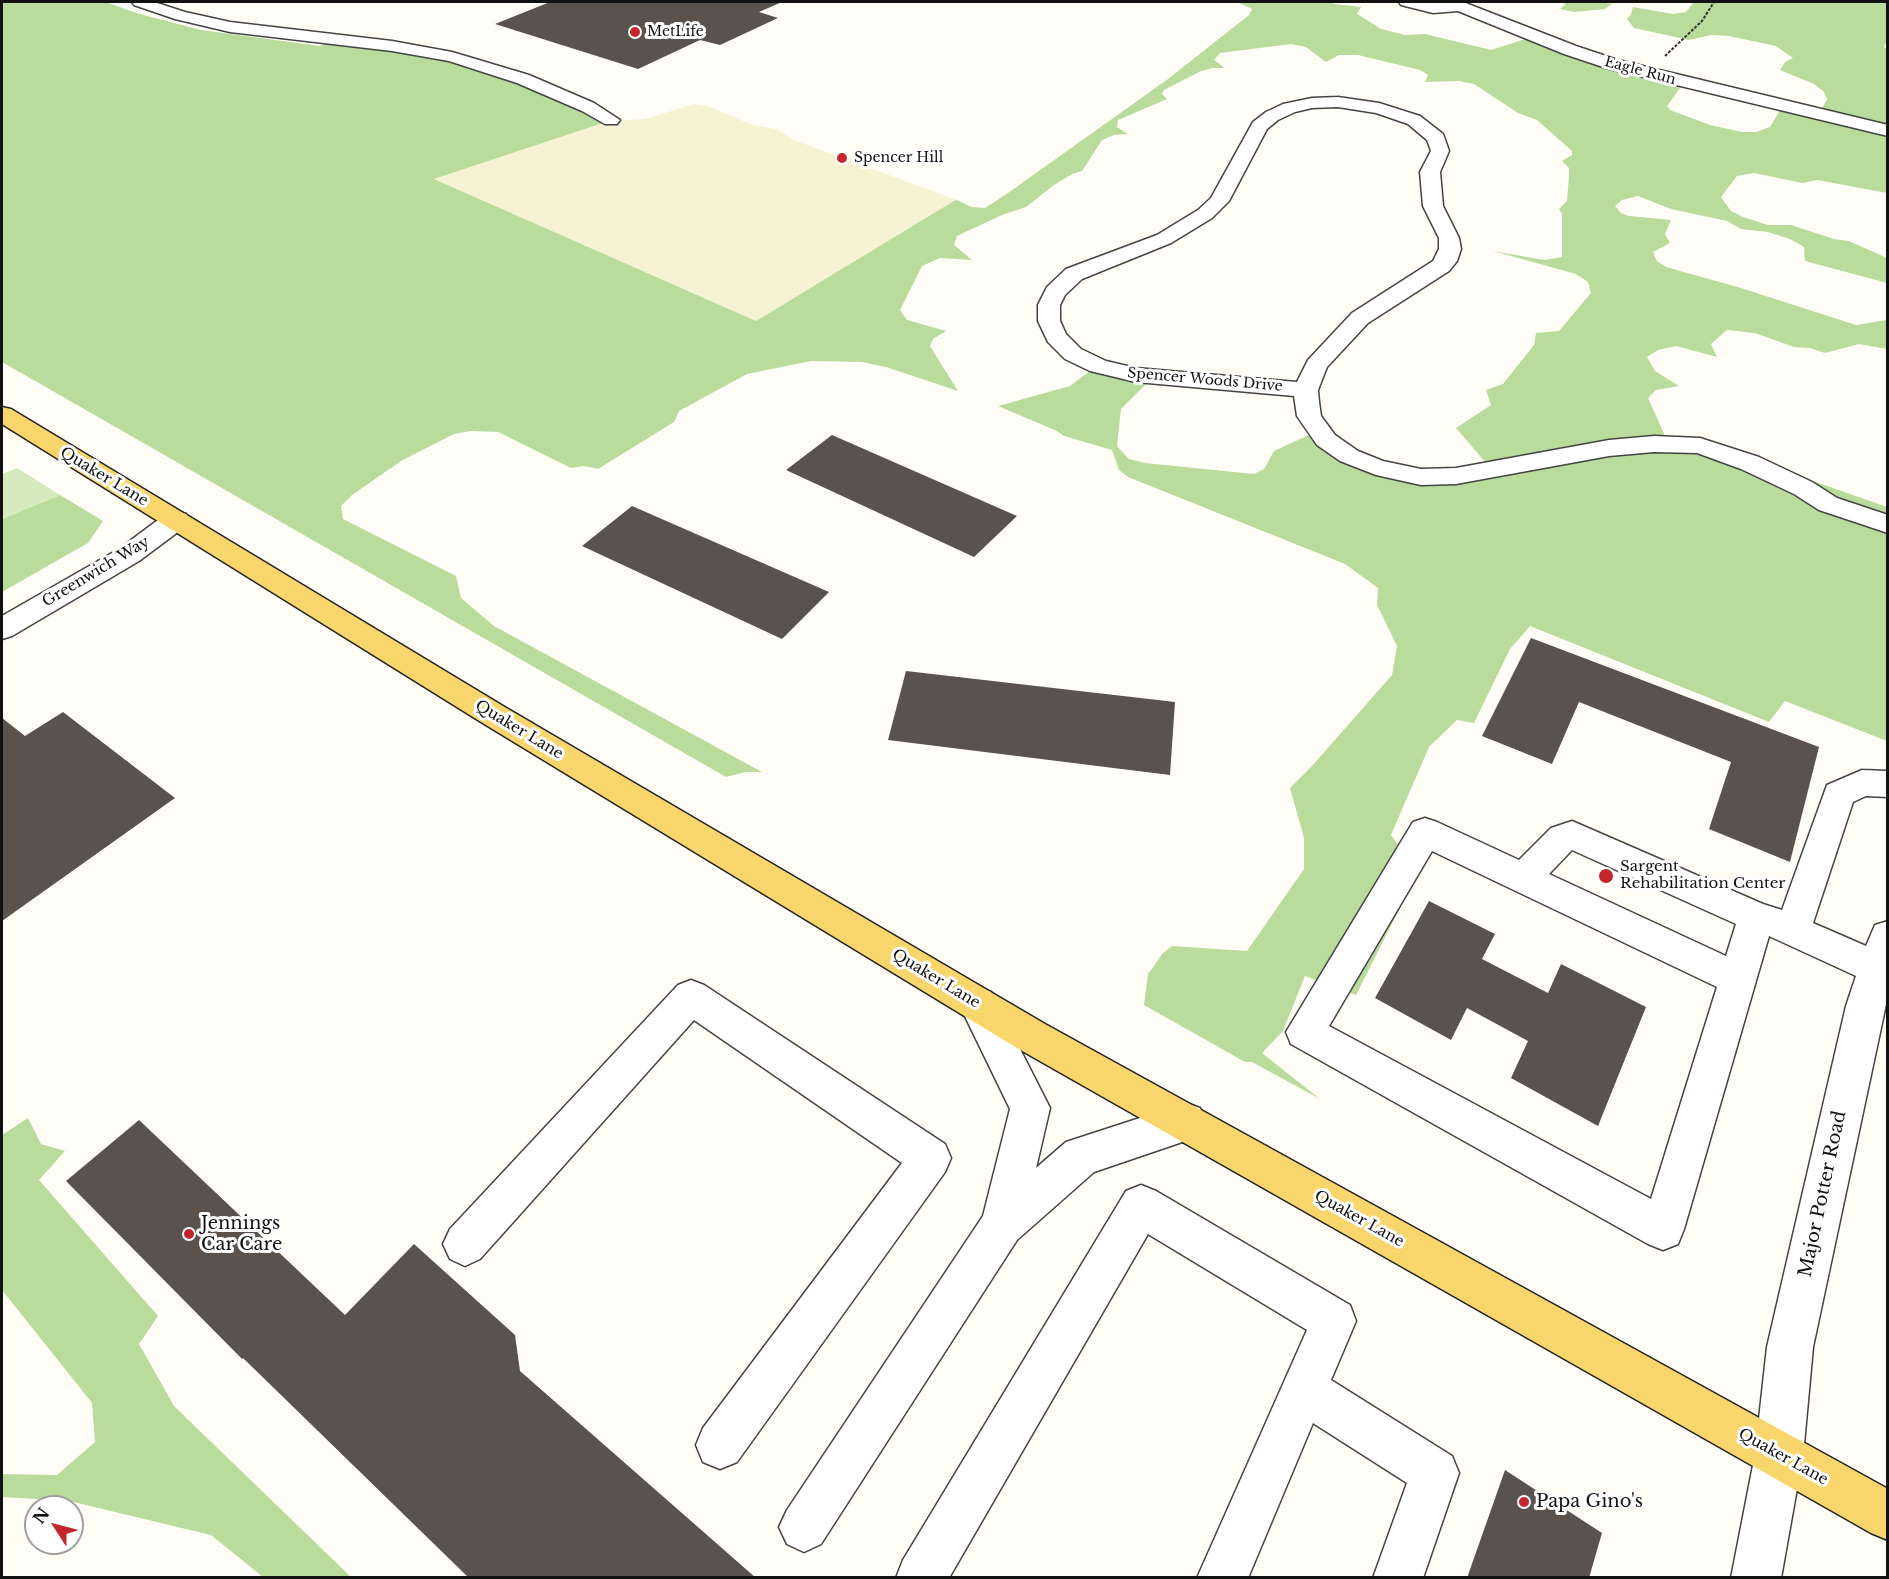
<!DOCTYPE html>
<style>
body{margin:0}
#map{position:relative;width:1889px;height:1579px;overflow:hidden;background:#fffdf5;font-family:"Libre Baskerville",serif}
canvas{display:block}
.frame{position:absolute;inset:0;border:3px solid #111;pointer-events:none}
.north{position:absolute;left:24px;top:1495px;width:60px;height:60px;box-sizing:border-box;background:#fff;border:2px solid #a0a0a0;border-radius:50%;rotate:306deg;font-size:16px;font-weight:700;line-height:24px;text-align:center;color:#111}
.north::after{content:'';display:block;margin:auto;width:21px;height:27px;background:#c4262e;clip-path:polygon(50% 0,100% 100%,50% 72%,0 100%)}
</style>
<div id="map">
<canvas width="1889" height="1579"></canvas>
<div class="frame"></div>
<div class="north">N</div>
</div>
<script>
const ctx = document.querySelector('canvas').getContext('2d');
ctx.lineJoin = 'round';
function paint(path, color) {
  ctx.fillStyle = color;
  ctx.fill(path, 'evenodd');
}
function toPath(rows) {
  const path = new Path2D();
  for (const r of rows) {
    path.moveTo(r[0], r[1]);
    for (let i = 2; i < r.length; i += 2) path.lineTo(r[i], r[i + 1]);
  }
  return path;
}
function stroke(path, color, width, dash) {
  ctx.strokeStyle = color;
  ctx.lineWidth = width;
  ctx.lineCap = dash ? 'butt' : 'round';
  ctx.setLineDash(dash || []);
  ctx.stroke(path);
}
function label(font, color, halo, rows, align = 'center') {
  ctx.font = font + ' "Libre Baskerville",serif';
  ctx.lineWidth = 6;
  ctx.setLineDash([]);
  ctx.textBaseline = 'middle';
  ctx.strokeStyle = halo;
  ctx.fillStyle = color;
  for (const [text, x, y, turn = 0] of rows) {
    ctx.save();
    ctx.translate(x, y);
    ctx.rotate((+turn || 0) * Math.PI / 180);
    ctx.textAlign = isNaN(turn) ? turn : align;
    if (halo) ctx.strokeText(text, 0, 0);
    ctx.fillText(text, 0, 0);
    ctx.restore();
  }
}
const farmland = toPath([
 [694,104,708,106,752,125,776,129,794,140,957,200,756,321,434,179,609,121,645,119]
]);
const green = toPath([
 [17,468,60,495,2,519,2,474]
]);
const forest = toPath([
 [2,2,106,2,136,13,201,30,320,46,332,39,485,66,609,121,434,179,756,321,954,201,957,200,971,207,985,208,1008,193,1168,79,1249,15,1252,9,1237,2,1331,2,1334,4,1361,7,1357,14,1381,29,1405,35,1425,34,1491,50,1535,36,1683,84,1667,106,1670,110,1710,125,1742,132,1756,132,1770,127,1783,105,1820,112,1827,99,1824,92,1814,84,1780,70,1785,62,1793,58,1776,46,1729,36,1711,35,1689,40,1634,28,1627,19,1631,14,1633,7,1673,14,1686,12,1694,2,1887,2,1887,40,1884,47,1888,50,1887,193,1817,180,1802,183,1754,173,1737,176,1721,197,1731,211,1743,217,1768,225,1791,225,1834,239,1849,241,1887,258,1887,283,1805,261,1804,247,1790,239,1768,232,1741,229,1727,221,1671,209,1638,196,1622,200,1615,206,1621,213,1629,216,1671,220,1665,234,1670,243,1653,252,1657,261,1666,267,1741,288,1856,325,1887,320,1887,349,1859,344,1825,353,1810,348,1794,347,1755,333,1727,330,1711,344,1717,357,1676,346,1658,350,1647,357,1655,371,1679,386,1656,390,1648,398,1666,438,1776,468,1887,507,1887,741,1785,701,1769,722,1530,626,1510,649,1474,723,1457,720,1429,747,1391,835,1407,857,1411,886,1356,995,1305,976,1283,1031,1262,1053,1320,1099,1252,1062,1245,1062,1144,1005,1148,974,1163,953,1172,946,1247,951,1304,869,1304,838,1290,788,1312,766,1392,675,1397,646,1377,605,1378,588,1345,564,1128,477,1119,470,1112,450,1064,436,1057,431,998,406,1070,386,1095,367,1150,380,1121,409,1117,446,1129,459,1145,463,1254,474,1264,469,1274,451,1313,433,1346,451,1428,472,1478,467,1486,463,1456,428,1491,405,1486,390,1503,384,1534,345,1536,333,1559,331,1591,293,1588,282,1576,274,1493,251,1544,260,1562,257,1562,214,1559,209,1567,201,1569,176,1569,168,1562,161,1572,155,1572,151,1537,120,1518,113,1474,84,1459,81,1425,82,1428,75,1420,70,1358,55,1339,55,1326,62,1306,47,1291,44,1220,53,1214,60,1225,68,1213,68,1201,71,1164,90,1162,94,1167,99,1118,120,1117,127,1128,134,1114,135,1102,140,1082,171,1072,174,1054,185,1026,207,1002,215,957,236,954,245,972,260,940,258,922,266,900,310,907,320,946,331,933,339,930,346,958,391,886,367,862,362,811,361,747,374,679,411,674,422,598,469,584,466,571,468,498,432,470,431,454,434,401,461,352,495,341,506,343,519,456,576,461,598,494,626,762,772,745,772,726,777,2,362],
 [1564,2,1600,2,1612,4,1605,9,1574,12,1560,9,1565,5],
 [60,495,103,521,88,543,2,592,2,519],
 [28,1118,41,1144,65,1151,39,1180,158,1316,139,1344,174,1406,351,1577,263,1577,211,1535,69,1501,2,1497,2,1474,57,1475,95,1442,92,1403,2,1290,2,1135]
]);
const building = toPath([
 [550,2,782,2,759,12,778,18,720,45,700,40,638,69,495,24],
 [832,435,1017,516,974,557,786,470],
 [632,506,829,592,782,639,582,546],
 [1531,638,1819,747,1790,862,1709,829,1731,762,1579,702,1552,764,1482,736],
 [906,671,1175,702,1170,775,888,740],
 [63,712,175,798,2,921,2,718,25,736],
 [1429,901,1495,934,1482,959,1548,993,1561,964,1646,1007,1598,1126,1511,1078,1528,1041,1467,1008,1451,1040,1375,998],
 [139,1120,345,1315,414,1244,515,1335,520,1371,756,1578,469,1578,243,1358,242,1359,66,1181],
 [1505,1470,1602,1533,1589,1578,1467,1578]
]);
const path = toPath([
 [1665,56,1702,21,1714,2]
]);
const minor = toPath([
 [132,2,154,2,185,12,230,22,392,41,452,52,529,75,594,103,620,120,617,124,605,124,582,111,517,83,449,61,392,51,230,32,175,19,134,5,132,2],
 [1399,2,1463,2,1576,46,1618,60,1888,125,1888,136,1606,68,1564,54,1458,11,1433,13,1401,5,1399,2],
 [1338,97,1379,103,1420,116,1443,134,1449,151,1440,172,1443,206,1459,238,1461,249,1457,261,1449,271,1368,323,1327,367,1318,390,1319,402,1321,416,1335,435,1358,451,1383,461,1421,469,1456,468,1609,440,1654,436,1700,438,1759,457,1812,482,1837,498,1888,515,1888,533,1819,510,1794,494,1741,469,1697,453,1654,452,1609,456,1456,484,1421,485,1376,475,1340,461,1317,445,1297,416,1294,396,1136,382,1090,371,1065,359,1048,342,1038,321,1038,305,1047,287,1066,269,1157,235,1198,210,1211,198,1253,122,1266,112,1283,104,1312,98,1338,97],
 [1338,107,1376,113,1408,124,1427,140,1431,151,1420,172,1423,206,1439,238,1439,249,1433,261,1352,313,1308,360,1297,382,1136,368,1106,361,1081,349,1066,334,1060,321,1060,305,1065,295,1082,279,1171,243,1212,218,1229,201,1267,129,1278,120,1295,112,1312,108,1338,107],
 [176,511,186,514,190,520,186,526,139,561,12,636,2,639,2,616,119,549,166,514,176,511],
 [1862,770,1888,771,1888,797,1866,796,1853,802,1813,923,1866,946,1875,925,1888,921,1888,995,1813,1347,1803,1455,1781,1578,1731,1578,1755,1455,1767,1347,1846,1006,1856,976,1769,936,1684,1229,1678,1244,1663,1250,1648,1244,1291,1044,1286,1032,1413,822,1425,818,1437,822,1519,860,1551,828,1572,821,1763,904,1782,910,1827,785,1862,770],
 [1572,850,1736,924,1726,956,1549,874,1572,850],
 [1432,851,1717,987,1651,1199,1329,1026,1432,851],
 [691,980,704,985,945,1144,951,1158,945,1172,737,1462,720,1469,703,1462,696,1445,703,1428,902,1163,694,1020,480,1259,465,1266,450,1259,443,1244,450,1229,678,985,691,980],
 [978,987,991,992,1050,1108,1036,1168,1066,1142,1186,1103,1200,1108,1206,1122,1200,1136,1094,1172,1017,1240,821,1544,804,1552,787,1544,779,1527,787,1510,983,1216,1010,1109,959,1004,965,992,978,987],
 [1141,1185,1156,1191,1350,1305,1356,1321,1331,1380,1452,1456,1459,1473,1423,1578,1373,1578,1407,1483,1313,1423,1248,1578,1197,1578,1307,1330,1148,1234,949,1578,896,1578,903,1560,1126,1191,1141,1185]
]);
const major = toPath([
 [2,407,11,409,503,706,1045,1024,1888,1489,1888,1540,1871,1533,1017,1048,481,722,2,424,2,407]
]);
const markers = [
 [635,32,6,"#c4262e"],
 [842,158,6,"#c4262e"],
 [1606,876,8,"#c4262e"],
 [189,1234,6,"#c4262e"],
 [1524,1502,6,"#c4262e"]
];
const farPoinames = [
 ["MetLife",647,32],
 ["Spencer Hill",854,158]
];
const farStreetnames = [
 ["Eagle Run",1640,71,15],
 ["Spencer Woods Drive",1205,380,5]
];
const streetNames = [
 ["Quaker Lane",104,477,31],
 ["Greenwich Way",96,572,-31],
 ["Quaker Lane",519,730,31],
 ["Quaker Lane",936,979,31],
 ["Quaker Lane",1359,1219,29],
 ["Quaker Lane",1783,1457,29]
];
const poiNames = [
 ["Sargent",1620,867],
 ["Rehabilitation Center",1620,884]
];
const nearStreetnames = [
 ["Major Potter Road",1823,1194,-78]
];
const nearPoinames = [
 ["Jennings",201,1224],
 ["Car Care",201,1245],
 ["Papa Gino's",1536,1502]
];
paint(farmland, '#f6f3d4');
paint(green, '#d5ebbd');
paint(forest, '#b9dc9c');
paint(building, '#5a524d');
stroke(minor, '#444', 3);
stroke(major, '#222', 3);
stroke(path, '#333', 2, [3, 1.5]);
paint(minor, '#fff');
paint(major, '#f9d66b');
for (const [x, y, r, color] of markers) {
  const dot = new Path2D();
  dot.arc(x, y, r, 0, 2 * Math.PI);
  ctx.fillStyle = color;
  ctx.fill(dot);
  stroke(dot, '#fff', 2);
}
label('14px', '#111', '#fff', farPoinames, 'left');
label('14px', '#111', '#fff', farStreetnames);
label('15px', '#111', '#fff', streetNames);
label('15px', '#111', '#fff', poiNames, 'left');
label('18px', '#111', '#fff', nearStreetnames);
label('18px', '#111', '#fff', nearPoinames, 'left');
</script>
